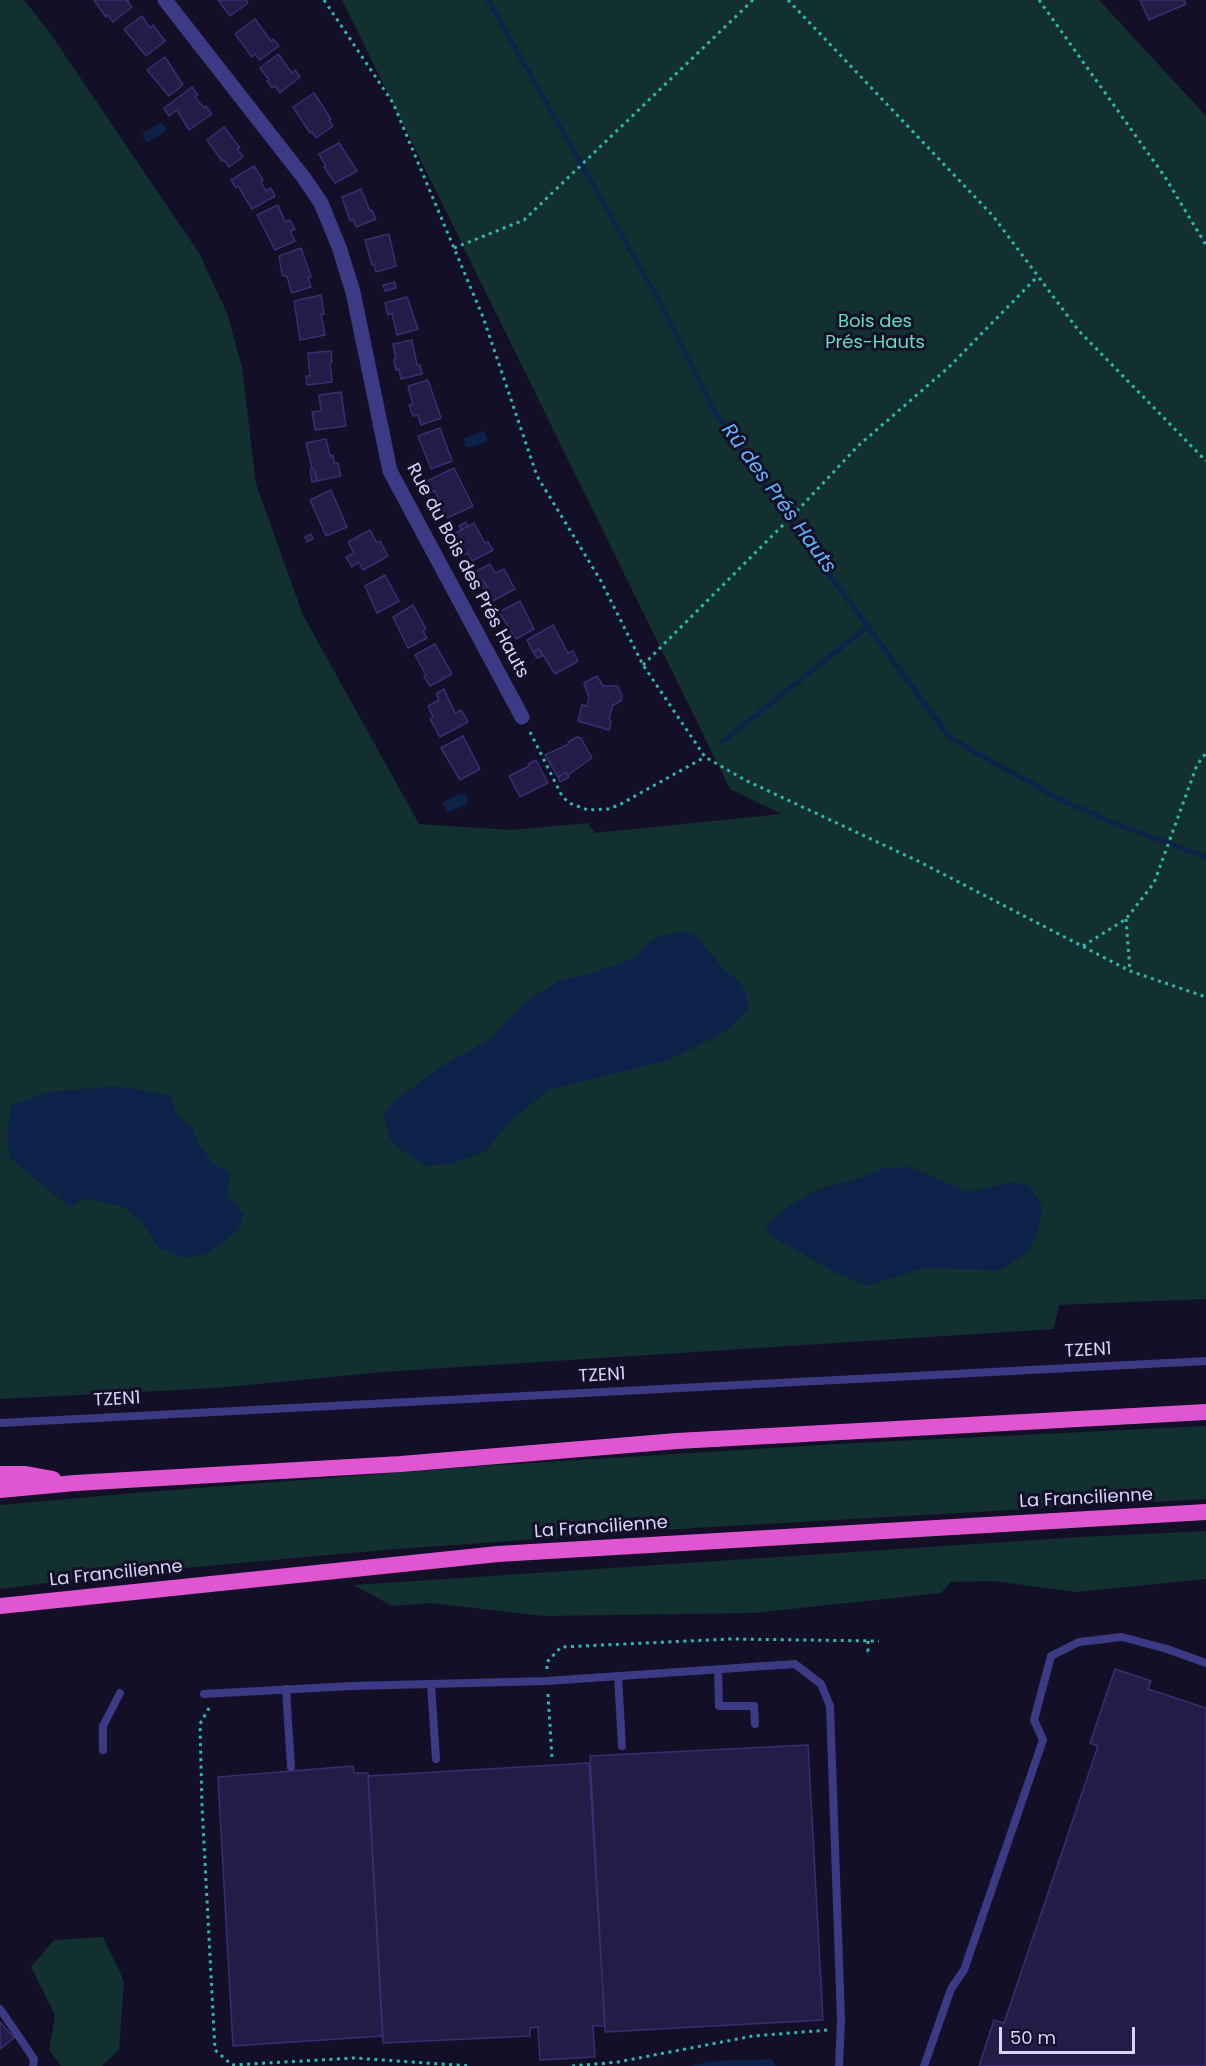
<!DOCTYPE html>
<meta charset="utf-8">
<style>
body{margin:0}
#map{position:relative;width:1206px;height:2066px;overflow:hidden;background:#130f26;font-family:Poppins,sans-serif}
canvas{display:block}
.scale{position:absolute;left:999px;top:2027px;width:136px;height:27px;box-sizing:border-box;border:3px solid #d9d4ff;border-top:0;padding-left:8px;font-size:18px;line-height:21px;white-space:nowrap;color:#d9d4ff;-webkit-text-stroke:4px #130f26;paint-order:stroke}
</style>
<div id="map">
<canvas width="1206" height="2066"></canvas>
<div class="scale">50 m</div>
</div>
<script>
const ctx = document.querySelector('canvas').getContext('2d');
ctx.lineJoin = 'round';
function paint(path, color) {
  ctx.fillStyle = color;
  ctx.fill(path, 'evenodd');
}
function toPath(rows) {
  const path = new Path2D();
  for (const r of rows) {
    path.moveTo(r[0], r[1]);
    for (let i = 2; i < r.length; i += 2) path.lineTo(r[i], r[i + 1]);
  }
  return path;
}
function stroke(path, color, width, dash) {
  ctx.strokeStyle = color;
  ctx.lineWidth = width;
  ctx.lineCap = dash ? 'butt' : 'round';
  ctx.setLineDash(dash || []);
  ctx.stroke(path);
}
function label(font, color, halo, rows, align = 'center') {
  ctx.font = font + ' Poppins,sans-serif';
  ctx.lineWidth = 6;
  ctx.setLineDash([]);
  ctx.textBaseline = 'middle';
  ctx.strokeStyle = halo;
  ctx.fillStyle = color;
  for (const [text, x, y, turn = 0] of rows) {
    ctx.save();
    ctx.translate(x, y);
    ctx.rotate((+turn || 0) * Math.PI / 180);
    ctx.textAlign = isNaN(turn) ? turn : align;
    if (halo) ctx.strokeText(text, 0, 0);
    ctx.fillText(text, 0, 0);
    ctx.restore();
  }
}
const green = toPath([
 [0,0,24,0,50,33,199,253,227,313,242,367,256,484,303,615,419,824,511,830,588,823,595,833,781,814,730,789,342,0,1099,0,1206,116,1206,1299,1059,1305,1054,1329,383,1372,216,1388,0,1399],
 [1206,1426,1206,1499,694,1528,384,1550,118,1574,0,1589,0,1505,134,1493,482,1466,836,1444],
 [1206,1531,1206,1579,1076,1592,993,1581,951,1582,941,1593,753,1613,543,1616,430,1603,392,1606,354,1585,1080,1537],
 [103,1937,124,1981,119,2050,102,2066,61,2066,49,2050,55,2015,31,1967,54,1940]
]);
const water = toPath([
 [161,122,167,130,147,143,142,134],
 [484,431,488,441,468,448,465,446,464,438],
 [460,794,464,794,467,797,468,801,465,805,451,811,447,811,443,804,445,801],
 [684,931,694,934,722,967,742,985,749,1002,747,1011,722,1034,669,1060,548,1090,509,1123,486,1151,450,1164,425,1166,402,1150,390,1140,384,1115,397,1099,439,1068,490,1039,528,1000,561,980,594,973,625,961,636,956,645,945,658,937],
 [117,1086,171,1096,175,1113,193,1128,199,1144,214,1165,230,1171,228,1196,244,1214,239,1229,223,1243,203,1255,183,1258,159,1248,144,1225,124,1207,87,1198,69,1207,10,1158,7,1137,11,1105,48,1092],
 [910,1167,968,1192,1010,1182,1029,1185,1043,1208,1037,1235,1025,1255,999,1270,924,1268,866,1286,836,1273,773,1237,765,1227,787,1207,819,1189,858,1179,883,1168],
 [772,2059,776,2066,691,2066,710,2061]
]);
const stream = toPath([
 [488,0,659,301,713,409,795,528,950,738,1054,796,1108,821,1206,857],
 [721,743,868,626]
]);
const building = toPath([
 [94,0,129,0,127,1,132,7,113,22,108,15,106,17,94,0],
 [218,0,246,0,248,3,230,16,218,0],
 [1140,0,1184,0,1186,4,1149,20,1140,0],
 [142,16,150,28,153,25,165,41,146,56,124,29,142,16],
 [255,19,271,41,273,39,279,46,260,60,255,54,252,57,235,34,255,19],
 [278,54,292,73,295,70,300,77,280,93,275,86,272,88,267,81,269,80,260,68,278,54],
 [165,57,183,85,169,96,147,70,165,57],
 [192,87,198,95,195,97,204,108,206,106,212,114,189,130,177,110,169,116,164,108,192,87],
 [314,93,331,119,329,120,333,126,316,138,312,132,310,133,293,107,314,93],
 [224,127,240,148,237,149,243,157,229,167,224,160,222,161,207,140,224,127],
 [339,143,357,171,335,183,324,167,326,166,319,154,339,143],
 [254,166,263,180,261,182,266,191,271,188,275,196,252,209,238,186,236,188,231,180,254,166],
 [361,189,370,211,372,210,376,219,356,227,353,220,350,221,342,197,361,189],
 [278,205,285,222,290,220,295,229,290,231,295,241,275,250,257,215,278,205],
 [389,234,396,266,376,272,374,264,372,265,365,240,389,234],
 [301,248,311,277,308,278,311,287,292,293,287,277,282,275,279,256,301,248],
 [395,282,396,288,385,291,383,285,395,282],
 [321,295,324,314,321,314,325,335,300,340,294,301,321,295],
 [407,297,418,329,397,335,392,313,388,315,385,303,407,297],
 [412,340,417,365,420,365,422,374,401,379,399,369,396,370,394,360,396,359,393,344,412,340],
 [331,351,332,362,330,363,332,382,307,385,306,376,310,376,308,353,331,351],
 [428,380,441,418,421,425,418,415,413,416,409,405,413,404,408,386,428,380],
 [341,392,346,426,315,430,312,412,321,411,319,395,341,392],
 [440,428,452,461,431,469,418,436,440,428],
 [326,439,330,456,333,455,334,463,338,463,341,476,317,481,314,469,312,469,306,443,326,439],
 [454,468,473,506,447,518,435,491,433,492,427,481,454,468],
 [312,469,314,469,317,481,312,482,310,470,312,469],
 [331,490,347,527,326,536,310,500,331,490],
 [466,522,468,526,461,530,459,526,466,522],
 [474,523,485,543,488,542,493,550,472,561,468,553,465,555,454,534,474,523],
 [370,530,377,543,380,541,388,556,363,570,359,562,352,567,346,557,354,553,348,542,370,530],
 [311,534,313,539,307,542,305,537,311,534],
 [490,564,495,573,504,569,515,589,491,602,486,592,489,590,483,580,480,581,474,572,490,564],
 [385,575,399,601,377,613,365,586,385,575],
 [483,580,489,590,486,592,480,581,483,580],
 [520,601,534,629,516,639,499,612,520,601],
 [413,605,426,629,423,631,427,638,408,648,393,617,413,605],
 [553,625,568,653,573,651,578,661,555,674,539,649,533,652,527,640,553,625],
 [435,644,452,674,430,686,424,676,426,675,415,655,435,644],
 [539,649,543,655,537,658,533,652,539,649],
 [597,676,603,686,618,686,622,696,621,701,613,705,609,718,611,722,609,730,578,721,582,705,587,706,589,698,584,683,597,676],
 [444,689,455,713,461,710,468,722,440,737,430,719,433,717,428,706,439,700,436,694,444,689],
 [463,736,480,769,460,780,441,748,463,736],
 [577,737,581,738,592,758,568,775,566,772,558,777,545,755,569,744,568,742,577,737],
 [536,760,548,783,520,797,509,776,529,766,528,764,536,760],
 [566,772,569,777,560,782,558,777,566,772],
 [1115,1669,1151,1681,1148,1689,1206,1708,1206,2066,979,2066,994,2020,1004,2023,1098,1746,1090,1743,1115,1669],
 [808,1745,823,2020,605,2032,590,1756,808,1745],
 [589,1763,605,2026,593,2026,595,2057,540,2060,538,2027,530,2028,530,2036,383,2043,368,1776,589,1763],
 [353,1766,354,1773,368,1773,383,2036,233,2046,218,1777,353,1766],
 [0,2022,14,2038,0,2049,0,2022]
]);
const path = toPath([
 [324,0,393,103,483,317,537,476,601,581,643,665,705,757,745,780,920,862,1130,971,1206,997],
 [788,0,993,216,1079,331,1206,461],
 [1039,0,1165,177,1206,245],
 [454,248,524,220,753,0],
 [643,665,796,512,858,446,949,367,1038,276],
 [530,732,562,796,569,803,588,810,608,809,619,805,705,757],
 [1126,919,1130,971],
 [1083,946,1126,919,1154,883,1197,765,1206,753],
 [868,1641,868,1651,873,1651],
 [547,1669,547,1662,561,1647,730,1639,879,1641],
 [548,1694,552,1758],
 [209,1708,200,1724,202,1806,215,2050,232,2065,354,2058,471,2066],
 [572,2066,618,2062,753,2036,828,2030]
]);
const service = toPath([
 [0,1423,1206,1361],
 [718,1669,719,1706,754,1706,755,1724],
 [618,1676,622,1746],
 [431,1684,436,1759],
 [286,1689,291,1767],
 [204,1694,352,1686,547,1681,795,1664,821,1684,830,1706,841,2019,839,2066],
 [103,1750,103,1726,120,1693],
 [0,2009,34,2059,33,2066],
 [924,2066,951,1989,964,1970,1043,1740,1034,1720,1051,1656,1079,1642,1122,1637,1167,1649,1206,1663]
]);
const minor = toPath([
 [165,0,304,178,321,203,339,247,353,292,390,471,522,717]
]);
const trunk = toPath([
 [0,1474,26,1474,53,1479],
 [0,1490,75,1483,401,1464,677,1441,1206,1412],
 [0,1606,498,1554,1206,1512]
]);
const parkNames = [
 ["Bois des",875,322],
 ["Prés-Hauts",875,343]
];
const streetNames = [
 ["Rue du Bois des Prés Hauts",467,571,62],
 ["TZEN1",1088,1351,-3],
 ["TZEN1",602,1376,-3],
 ["TZEN1",117,1400,-3],
 ["La Francilienne",1086,1499,-3],
 ["La Francilienne",601,1528,-4],
 ["La Francilienne",116,1574,-6]
];
const waterNames = [
 ["Rû des Prés Hauts",778,499,54]
];
paint(green, '#12302f');
paint(water, '#0c2248');
stroke(stream, '#0c2248', 5);
paint(building, '#241b47');
stroke(building, '#3b2d73', 1.5);
stroke(path, '#2fb8b0', 3, [3, 4.5]);
stroke(service, '#3d3a85', 8);
stroke(minor, '#3d3a85', 15);
stroke(trunk, '#e055d1', 16);
label('18px', '#5fe0c0', '#130f26', parkNames);
label('18px', '#d9d4ff', '#130f26', streetNames);
label('italic 20px', '#62b6ff', '#130f26', waterNames);
</script>
